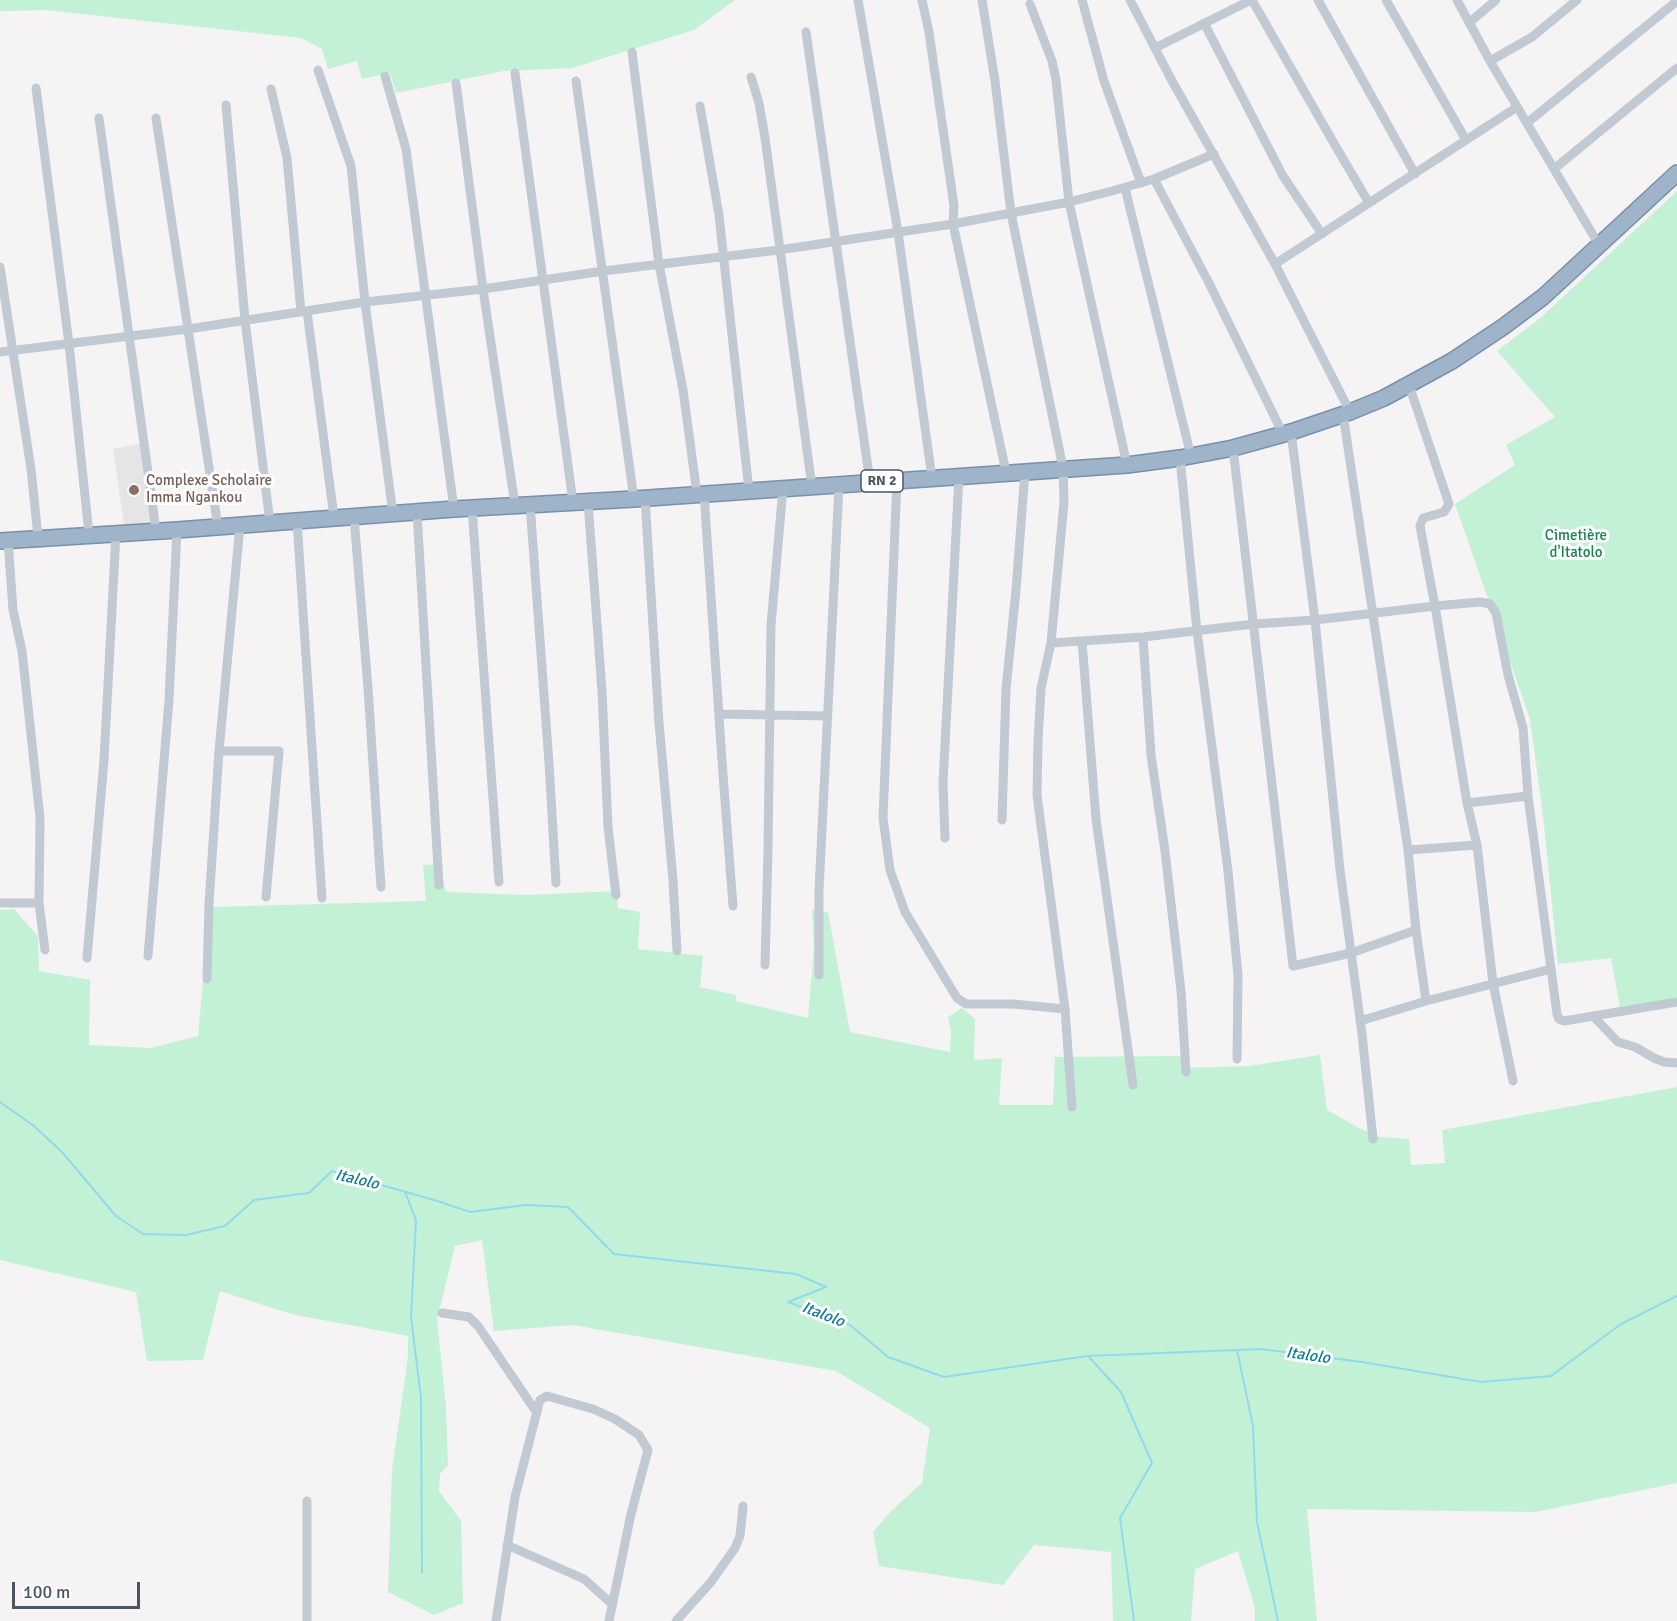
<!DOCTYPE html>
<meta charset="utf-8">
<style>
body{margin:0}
#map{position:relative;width:1677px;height:1621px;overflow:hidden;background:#f5f3f3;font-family:Signika,sans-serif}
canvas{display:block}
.scale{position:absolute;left:12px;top:1582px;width:128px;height:27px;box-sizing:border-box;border:3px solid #4a5661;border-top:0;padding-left:8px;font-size:18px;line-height:21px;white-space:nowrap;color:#4a5661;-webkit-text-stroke:4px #fff;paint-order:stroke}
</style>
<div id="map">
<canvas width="1677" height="1621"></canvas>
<div class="scale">100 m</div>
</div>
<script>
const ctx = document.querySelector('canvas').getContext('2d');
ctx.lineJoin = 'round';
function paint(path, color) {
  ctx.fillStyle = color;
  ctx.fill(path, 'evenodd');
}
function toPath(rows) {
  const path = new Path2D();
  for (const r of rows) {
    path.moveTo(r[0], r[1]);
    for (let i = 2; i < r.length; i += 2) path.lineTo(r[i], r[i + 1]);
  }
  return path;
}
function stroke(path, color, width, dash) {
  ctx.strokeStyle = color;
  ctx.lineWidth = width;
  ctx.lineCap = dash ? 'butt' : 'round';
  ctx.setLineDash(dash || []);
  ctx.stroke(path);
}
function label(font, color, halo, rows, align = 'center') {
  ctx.font = font + ' Signika,sans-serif';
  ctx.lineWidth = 6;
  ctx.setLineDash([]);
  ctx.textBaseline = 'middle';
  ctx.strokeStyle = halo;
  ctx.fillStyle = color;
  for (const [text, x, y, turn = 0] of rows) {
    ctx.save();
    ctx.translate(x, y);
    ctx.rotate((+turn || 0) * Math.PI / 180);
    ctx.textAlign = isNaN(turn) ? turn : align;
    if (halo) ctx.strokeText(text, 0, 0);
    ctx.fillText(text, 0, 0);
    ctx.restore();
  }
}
const education = toPath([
 [143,443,156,530,125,532,113,449]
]);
const green = toPath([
 [0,0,735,0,694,30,572,68,504,71,396,93,390,73,362,79,357,61,328,69,322,49,301,38,46,10,0,11],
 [1677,191,1677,1001,1621,1013,1611,958,1558,964,1543,815,1530,719,1455,504,1515,465,1506,445,1555,417,1497,351,1538,320],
 [439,864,446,892,527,895,617,891,618,908,640,912,638,949,703,956,700,987,736,995,736,1001,808,1018,814,948,812,910,828,912,850,1032,950,1052,951,1030,948,1017,962,1008,975,1019,974,1060,1002,1058,999,1105,1053,1105,1055,1057,1181,1056,1185,1068,1249,1066,1320,1055,1327,1110,1359,1128,1380,1137,1409,1139,1411,1165,1445,1163,1442,1130,1677,1087,1677,1483,1535,1512,1307,1509,1317,1621,1255,1621,1255,1608,1238,1551,1195,1569,1191,1621,1113,1621,1111,1552,1034,1545,1003,1585,879,1566,873,1532,891,1511,922,1483,930,1428,836,1371,573,1325,494,1331,482,1240,455,1246,437,1320,446,1406,448,1465,440,1474,439,1491,461,1521,463,1603,434,1615,388,1592,392,1470,408,1357,408,1336,291,1314,220,1291,203,1360,147,1361,136,1292,0,1260,0,910,14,909,38,936,39,971,90,980,89,1045,151,1048,198,1036,207,938,212,907,426,901,423,865]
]);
const stream = toPath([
 [0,1102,34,1126,63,1153,116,1216,143,1234,186,1235,225,1226,254,1200,309,1193,332,1171,434,1200,470,1212,526,1205,568,1207,614,1254,796,1274,826,1287,788,1302,850,1325,888,1357,944,1377,1087,1356,1261,1349,1362,1362,1481,1382,1551,1376,1621,1324,1677,1296],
 [405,1192,416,1220,411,1317,421,1398,422,1573],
 [1237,1350,1253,1426,1257,1522,1278,1621],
 [1088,1356,1121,1392,1152,1463,1120,1518,1134,1621]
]);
const minor = toPath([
 [858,0,898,232,932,478],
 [922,0,929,32,954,206,953,224,1006,472],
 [982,0,995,81,1011,213,1063,468,1064,502,1051,643,1041,688,1038,741,1037,795,1065,1009,1072,1107],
 [1082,0,1104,81,1141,183],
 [1130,0,1171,79,1275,264,1350,412],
 [1252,0,1332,140,1369,203],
 [1318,0,1415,174],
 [1386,0,1466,140],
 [1457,0,1490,61,1599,245],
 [1030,4,1052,61,1056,80,1069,202,1127,465],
 [1470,22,1496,0],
 [1204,23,1283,176,1322,234],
 [806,32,870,482],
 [1155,48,1251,0],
 [632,52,659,264,683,390,697,494],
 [1490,61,1532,37,1577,0],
 [318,70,351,166,365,302,393,514],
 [515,73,573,502],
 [385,76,406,149,454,509],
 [751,77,759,103,765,138,812,487],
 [576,81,634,499],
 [456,83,483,289,515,505],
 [36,88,69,344,89,534],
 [271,89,287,158,301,312],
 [226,105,245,320,270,523],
 [700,106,719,215,749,491],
 [99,118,156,530],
 [156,118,218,527],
 [1527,123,1677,1],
 [1554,169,1677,68],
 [1154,179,1209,283,1283,434],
 [1125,188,1191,456],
 [1275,264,1517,107],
 [0,267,31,469,38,537],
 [307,311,334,517],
 [0,352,188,329,365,302,483,289,603,271,779,250,953,224,1069,202,1112,191,1154,179,1214,154],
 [1409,385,1449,504,1444,512,1423,518,1420,526,1435,606,1467,803,1477,845,1493,983,1513,1081],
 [1343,414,1408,850,1416,930,1426,1001],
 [1291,432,1315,620,1340,870,1362,1034,1373,1139],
 [1233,448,1293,966,1351,953,1416,930],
 [1180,458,1197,631,1228,871,1238,975,1237,1059],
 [897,480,883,818,890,870,905,912,957,998,966,1004,1013,1004,1065,1009],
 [704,493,722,761,733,906],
 [645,498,659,723,673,880,677,951],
 [588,502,602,691,608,827,616,895],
 [530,504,549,763,556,883],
 [472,508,499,882],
 [417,512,439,885],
 [354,517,368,688,381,887],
 [297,521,322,898],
 [8,540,13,610,22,651,40,818,39,903,45,950],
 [1143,637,1151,755,1165,851,1181,991,1186,1072],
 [1082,641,1096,819,1133,1085],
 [1051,643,1143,637,1254,624,1315,620,1435,606,1480,602,1490,604,1496,613,1508,675,1523,728,1528,796,1551,969],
 [719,714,827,716],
 [219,751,279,751,266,897],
 [1467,803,1528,796],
 [1002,820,1006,689,1016,590,1025,471],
 [945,838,943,783,959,476],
 [1408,850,1477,845],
 [0,903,39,903],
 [148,956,169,700,177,530],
 [87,958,104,760,116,533],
 [765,965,768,850,771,625,783,488],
 [819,975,819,890,839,485],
 [207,979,209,904,219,751,240,525],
 [1593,1016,1618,1042,1635,1047,1654,1058,1664,1062,1677,1063],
 [1360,1021,1426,1001,1551,969,1557,1014,1559,1019,1564,1021,1677,1002],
 [442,1313,469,1317,478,1326,537,1413],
 [507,1545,584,1579,612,1604],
 [307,1621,307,1501],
 [496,1621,515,1497,540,1400,547,1396,593,1409,615,1419,639,1435,648,1450,631,1514,609,1621],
 [676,1621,711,1582,735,1548,740,1536,743,1506]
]);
const trunk = toPath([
 [0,541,177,530,454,509,634,499,1127,465,1180,458,1233,448,1291,432,1350,412,1384,398,1452,361,1503,327,1543,297,1677,173]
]);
const markers = [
 [134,490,6,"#8d6e63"]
];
const shields = [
 [882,481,42]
];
const shieldNames = [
 ["RN 2",882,481]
];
const educationNames = [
 ["Complexe Scholaire",146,481],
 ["Imma Ngankou",146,498]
];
const parkNames = [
 ["Cimetière",1576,536],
 ["d'Itatolo",1576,553]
];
const waterNames = [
 ["Italolo",357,1180,13],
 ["Italolo",823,1315,21],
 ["Italolo",1308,1356,8]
];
paint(education, '#e6e4e5');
paint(green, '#c3f1d5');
stroke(stream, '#90daee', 2);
stroke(trunk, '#7690ad', 18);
stroke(minor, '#c1cad2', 9);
stroke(trunk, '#9fb4c9', 15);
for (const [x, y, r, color] of markers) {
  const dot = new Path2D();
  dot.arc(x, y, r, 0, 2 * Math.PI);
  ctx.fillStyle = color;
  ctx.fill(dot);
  stroke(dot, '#fff', 2);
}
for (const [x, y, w] of shields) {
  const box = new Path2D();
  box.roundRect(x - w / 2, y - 11, w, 22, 4.5);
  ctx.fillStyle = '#fff';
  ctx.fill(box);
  stroke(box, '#4a5661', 1.5);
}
label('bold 14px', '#4a5661', null, shieldNames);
label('15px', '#785e54', '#fff', educationNames, 'left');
label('15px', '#17864f', '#fff', parkNames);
label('italic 16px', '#0c7c9b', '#fff', waterNames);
</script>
